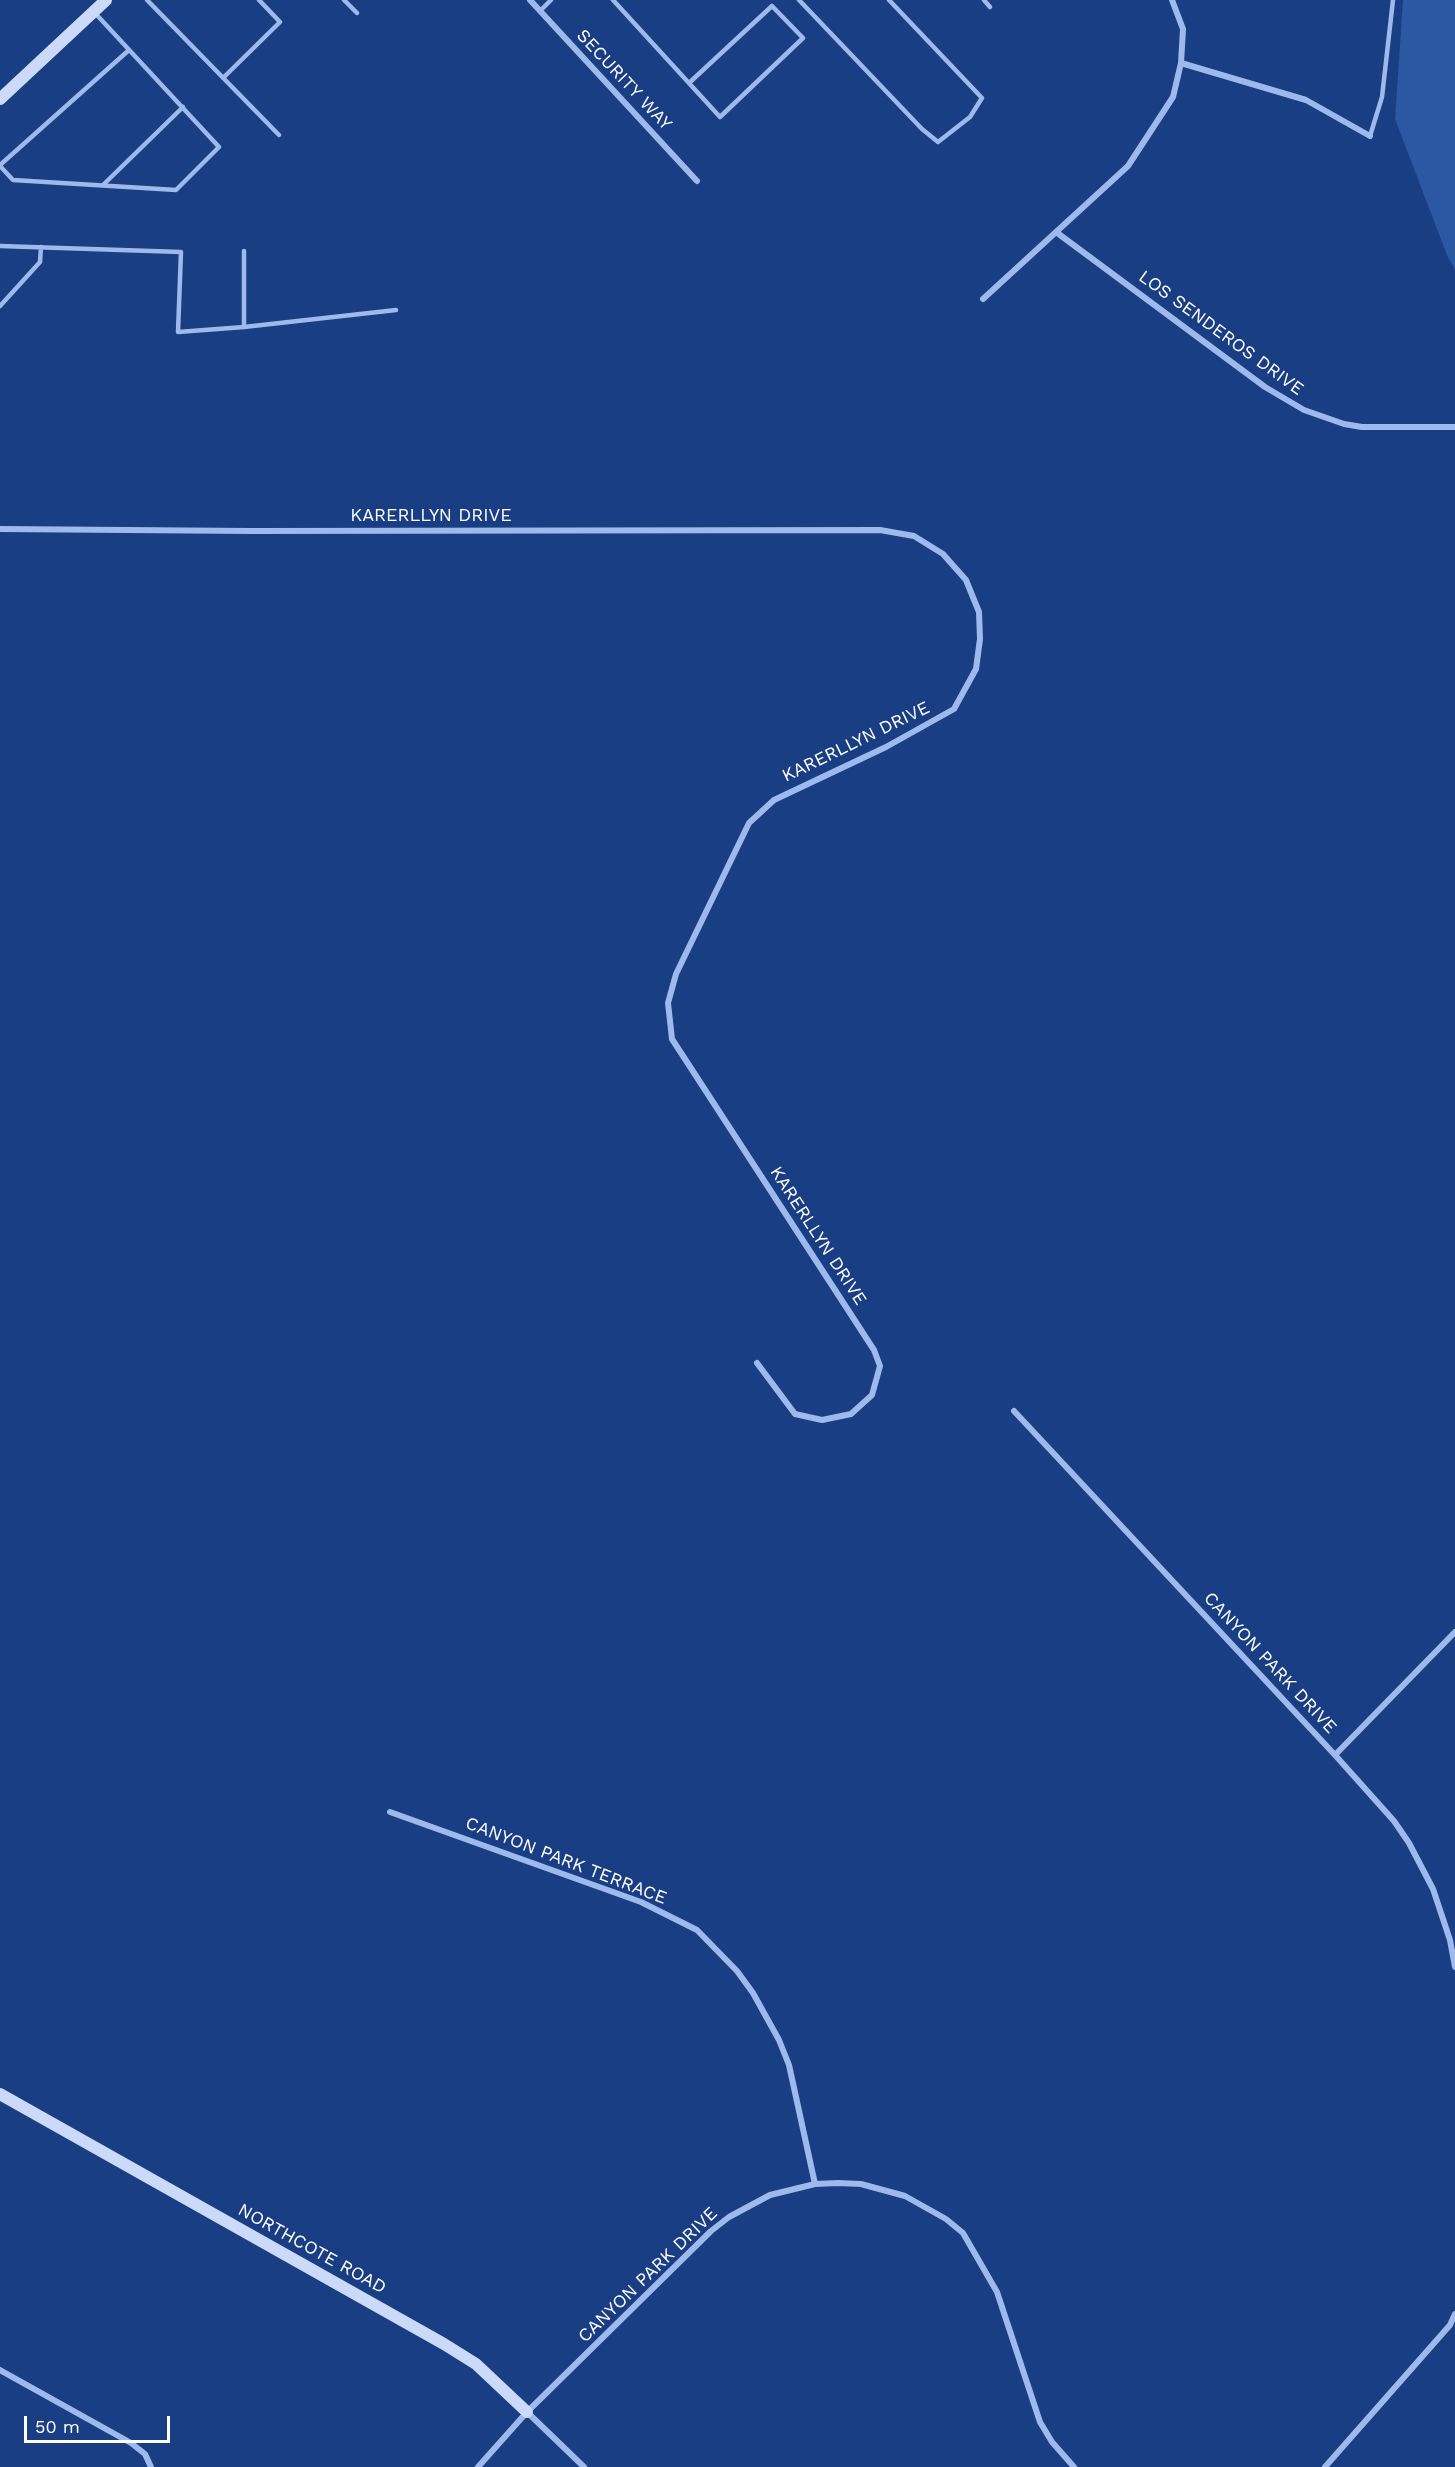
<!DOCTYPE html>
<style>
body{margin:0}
#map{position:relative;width:1455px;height:2467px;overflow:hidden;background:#193e84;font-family:"Work Sans",sans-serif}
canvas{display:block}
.scale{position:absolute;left:24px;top:2416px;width:146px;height:27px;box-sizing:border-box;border:3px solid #fff;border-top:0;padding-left:8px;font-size:18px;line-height:21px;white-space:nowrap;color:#fff;-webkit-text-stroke:4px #193e84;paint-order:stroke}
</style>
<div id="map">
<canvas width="1455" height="2467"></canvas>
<div class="scale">50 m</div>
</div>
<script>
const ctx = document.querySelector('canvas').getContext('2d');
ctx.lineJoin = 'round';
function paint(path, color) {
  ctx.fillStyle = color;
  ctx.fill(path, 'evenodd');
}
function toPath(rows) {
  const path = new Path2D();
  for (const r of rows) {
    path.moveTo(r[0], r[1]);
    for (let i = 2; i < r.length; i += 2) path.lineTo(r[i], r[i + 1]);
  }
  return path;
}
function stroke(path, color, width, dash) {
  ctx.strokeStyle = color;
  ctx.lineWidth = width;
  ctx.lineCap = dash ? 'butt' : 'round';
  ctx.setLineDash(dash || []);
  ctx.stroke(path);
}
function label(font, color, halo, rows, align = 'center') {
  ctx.font = font + ' "Work Sans",sans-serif';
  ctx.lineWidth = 4.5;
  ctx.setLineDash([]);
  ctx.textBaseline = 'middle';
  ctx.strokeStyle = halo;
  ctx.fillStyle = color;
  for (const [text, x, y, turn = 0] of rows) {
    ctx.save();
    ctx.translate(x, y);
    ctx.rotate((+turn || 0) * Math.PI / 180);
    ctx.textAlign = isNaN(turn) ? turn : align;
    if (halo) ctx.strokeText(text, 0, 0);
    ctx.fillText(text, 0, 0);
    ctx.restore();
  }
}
const green = toPath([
 [1403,0,1455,0,1455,270,1447,255,1395,119]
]);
const lane = toPath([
 [147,0,279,135],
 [344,0,357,13],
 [613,0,720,117,803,38,772,6,689,83],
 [799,0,922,129,938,142,970,117,982,98,889,0],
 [984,0,990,7],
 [540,11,551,0],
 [223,78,280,22,259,0],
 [1370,136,1382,97,1393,0],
 [0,165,129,50],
 [0,166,13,180,176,190,219,147,95,13],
 [103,185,183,107],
 [0,246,181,252,178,332,244,327,244,251],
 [0,306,40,262,41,247],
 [244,327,396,310]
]);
const street = toPath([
 [530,0,697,181],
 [1181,63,1306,100,1370,136],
 [1056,232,1265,387,1304,410,1344,424,1362,427,1455,427],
 [983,299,1128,166,1173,97,1181,63,1183,29,1172,0],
 [0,529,252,531,880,530,914,536,943,554,966,580,979,612,980,639,976,669,954,709,886,747,774,800,749,823,676,974,668,1003,672,1039,874,1350,880,1366,872,1395,851,1414,822,1420,795,1414,757,1363],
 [1014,1411,1335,1755,1394,1821,1409,1843,1433,1889,1450,1940,1455,1967],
 [1335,1755,1455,1632],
 [390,1812,641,1902,697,1930,737,1971,753,1993,779,2040,789,2065,815,2184],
 [0,2370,131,2443,145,2454,151,2467],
 [527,2412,584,2467],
 [478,2467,527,2412,711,2231,729,2217,770,2195,815,2184,838,2183,861,2184,905,2196,946,2219,963,2233,997,2292,1040,2422,1052,2442,1074,2467],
 [1325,2467,1450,2325,1455,2314]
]);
const secondary = toPath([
 [0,99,106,0],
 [0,2094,444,2344,476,2364,527,2412]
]);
const streetNames = [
 ["SECURITY WAY",624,80,47],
 ["LOS SENDEROS DRIVE",1221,333,36],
 ["KARERLLYN DRIVE",431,516],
 ["KARERLLYN DRIVE",856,742,-26],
 ["KARERLLYN DRIVE",818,1236,57],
 ["CANYON PARK DRIVE",1270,1663,47],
 ["CANYON PARK TERRACE",566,1861,21],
 ["NORTHCOTE ROAD",312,2249,29],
 ["CANYON PARK DRIVE",648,2275,-44]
];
paint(green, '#2c57a3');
stroke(lane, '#9ebaec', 4.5);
stroke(street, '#9ebaec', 6);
stroke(secondary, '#cadaf8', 12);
label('18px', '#fff', '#193e84', streetNames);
</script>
